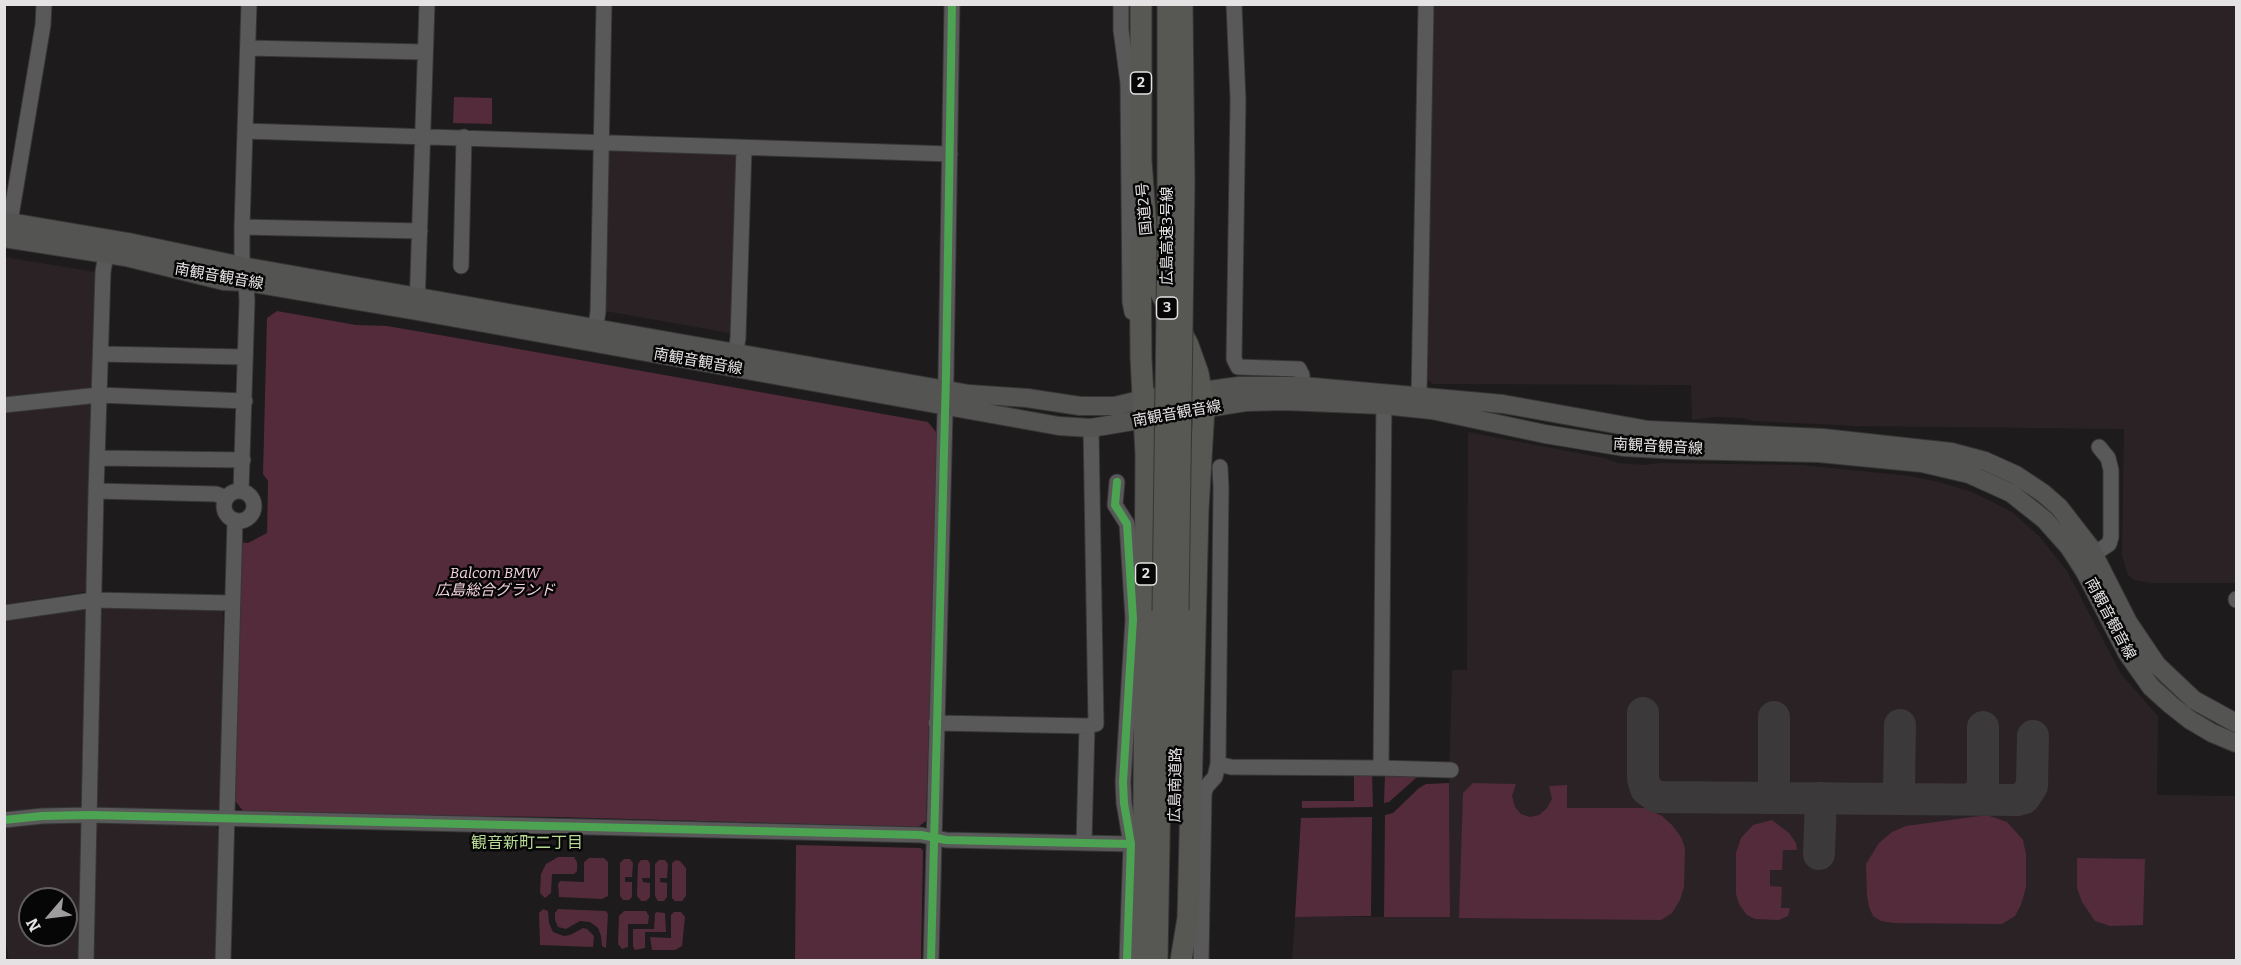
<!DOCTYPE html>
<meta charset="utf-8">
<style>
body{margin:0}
#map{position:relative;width:2241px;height:965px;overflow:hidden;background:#1d1b1c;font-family:Bitter,serif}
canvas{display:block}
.frame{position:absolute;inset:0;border:6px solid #e5e2e3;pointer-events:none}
.north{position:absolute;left:18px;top:887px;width:60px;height:60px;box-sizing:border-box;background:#070606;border:2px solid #605e5e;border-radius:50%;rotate:242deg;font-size:16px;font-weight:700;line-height:24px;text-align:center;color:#e5e2e3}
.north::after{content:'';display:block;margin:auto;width:21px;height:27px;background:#9f9c9d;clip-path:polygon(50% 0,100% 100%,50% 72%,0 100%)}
</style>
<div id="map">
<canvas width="2241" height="965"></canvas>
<div class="frame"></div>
<div class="north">N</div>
</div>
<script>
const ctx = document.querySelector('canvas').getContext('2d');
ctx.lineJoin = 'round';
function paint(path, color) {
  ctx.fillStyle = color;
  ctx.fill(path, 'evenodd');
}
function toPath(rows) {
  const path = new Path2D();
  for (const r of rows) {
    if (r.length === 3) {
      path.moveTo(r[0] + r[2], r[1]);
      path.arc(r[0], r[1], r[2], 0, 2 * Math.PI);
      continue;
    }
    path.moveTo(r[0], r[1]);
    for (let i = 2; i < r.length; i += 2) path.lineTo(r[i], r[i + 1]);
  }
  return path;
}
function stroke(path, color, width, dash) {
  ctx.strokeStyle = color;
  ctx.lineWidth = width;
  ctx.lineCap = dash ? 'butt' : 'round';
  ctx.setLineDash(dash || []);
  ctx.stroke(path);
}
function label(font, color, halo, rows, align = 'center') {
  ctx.font = font + ' Bitter,"Noto Sans JP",serif';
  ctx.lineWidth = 5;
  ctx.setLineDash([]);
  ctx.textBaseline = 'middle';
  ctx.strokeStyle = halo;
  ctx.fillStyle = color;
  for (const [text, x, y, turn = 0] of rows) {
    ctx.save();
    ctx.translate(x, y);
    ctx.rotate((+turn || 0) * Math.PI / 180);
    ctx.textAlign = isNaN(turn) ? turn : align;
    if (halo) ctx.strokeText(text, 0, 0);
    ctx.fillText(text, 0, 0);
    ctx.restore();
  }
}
const built = toPath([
 [1433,5,2236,5,2236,583,2151,583,2134,580,2128,575,2122,556,2124,429,1857,426,1754,421,1741,418,1715,417,1692,420,1691,385,1432,384,1427,378],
 [610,149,734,153,738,157,733,331,730,333,605,311,608,152],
 [4,257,95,272,98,276,95,388,5,400],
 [91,400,95,404,90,590,85,592,5,604,4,409],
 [1468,432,1604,458,1618,463,1645,465,1659,463,1801,465,1910,476,1939,482,1972,492,2012,512,2040,537,2067,571,2121,674,2158,716,2157,795,2236,796,2236,960,1292,960,1295,917,1450,917,1449,783,1452,670,1467,670],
 [84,605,89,609,84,805,81,809,5,814,5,617],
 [101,605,220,608,223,612,221,809,217,811,97,809,93,804,97,608],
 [79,820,83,826,81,960,9,960,4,931,4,826],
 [30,899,66,899,66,935,30,935],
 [95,823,215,826,220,832,217,960,89,960]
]);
const green = toPath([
 [454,97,492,98,492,124,453,123],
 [277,311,356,325,387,326,451,337,928,422,936,432,936,493,926,821,918,827,556,817,302,814,243,811,233,798,239,542,248,543,267,533,268,481,263,474,267,318],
 [1354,773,1372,773,1373,807,1302,808,1302,801,1354,801],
 [1385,774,1423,775,1416,778,1389,802,1384,803],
 [1449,783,1450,917,1384,917,1385,815,1393,813,1419,788,1426,784],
 [1473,783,1516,784,1512,796,1515,807,1521,814,1530,817,1539,815,1547,808,1552,799,1549,786,1567,785,1567,808,1645,808,1662,816,1672,825,1681,837,1685,848,1684,887,1680,900,1672,913,1661,920,1459,918,1463,793],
 [1987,815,2007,822,2023,840,2026,854,2026,887,2021,905,2015,916,2002,924,1894,923,1881,921,1873,916,1869,907,1867,895,1866,864,1879,843,1892,832,1906,826],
 [1372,817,1371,916,1295,917,1301,818],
 [1772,820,1789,833,1796,843,1797,850,1783,850,1782,870,1770,870,1770,886,1782,887,1781,908,1790,908,1788,916,1779,920,1755,919,1747,915,1739,904,1736,894,1736,853,1741,838,1753,825],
 [796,845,921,848,923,851,921,960,795,960],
 [558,857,574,857,577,862,577,871,574,874,552,874,551,893,545,898,540,893,541,874,546,864],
 [589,858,604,858,608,862,608,896,602,899,559,897,558,884,560,881,584,882,584,862],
 [2077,858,2145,859,2143,925,2110,926,2095,921,2082,902,2077,888],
 [624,859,630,859,633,863,632,877,625,877,625,882,632,882,632,897,629,900,623,900,620,896,620,863],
 [641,860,648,860,650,864,650,878,642,878,643,882,650,883,650,897,646,901,641,901,637,896,638,864],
 [659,860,665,860,668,864,667,878,660,878,660,882,667,883,667,897,664,901,658,901,655,896,655,864],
 [676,860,680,861,686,868,686,896,682,901,675,901,672,898,672,863],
 [543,909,548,911,549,923,553,932,564,936,570,935,583,928,587,929,594,936,593,947,540,945,539,913],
 [558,909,606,911,608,914,606,948,602,946,601,936,598,928,590,922,580,921,566,929,558,927,555,920,555,913],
 [624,911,646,911,649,916,648,924,628,924,628,947,622,949,618,944,619,916],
 [656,912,665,913,666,932,645,932,645,948,635,950,633,947,633,929,654,929,655,914],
 [681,912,685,917,682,946,675,950,652,950,650,937,671,938,671,915,674,912]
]);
const taxiway = toPath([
 [1643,713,1643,779,1646,789,1657,797,2017,800,2024,798,2032,786,2033,736],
 [1774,717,1774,789,1779,796,1784,798],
 [1889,799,1897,794,1899,789,1900,725],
 [1969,800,1980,793,1983,787,1983,727],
 [1819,854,1821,798]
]);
const minor = toPath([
 [1121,4,1121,30,1128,83,1130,302,1132,312,1141,316],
 [1234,4,1238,100,1234,359,1238,367,1299,369,1302,375,1302,386],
 [248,48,425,52],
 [245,131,950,154],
 [10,222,43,25,44,4],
 [242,227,420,231],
 [461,266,464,137],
 [417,308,427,4],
 [594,337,598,312,604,4],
 [101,354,245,357],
 [734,363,738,338,744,149],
 [1419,395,1426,4],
 [4,405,99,395,245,401],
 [98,458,243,460],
 [1117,482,1115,505,1127,524,1133,619,1123,782,1124,803,1131,844,1127,960],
 [96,491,216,494,226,498],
 [241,491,247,301,246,282,242,266,242,227,249,4],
 [239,506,15],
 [2094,554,2109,544,2111,537,2111,470,2108,458,2099,447],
 [2236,599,2236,600],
 [4,613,94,600,231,603],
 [936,723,1087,726,1096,724,1091,428],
 [1218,764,1231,767,1381,768,1384,394],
 [1381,768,1451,770],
 [4,820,42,816,89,815,921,835,946,840,1131,844],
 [1084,843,1087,726],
 [86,960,96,491,103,272,106,254],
 [223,960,235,520],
 [931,960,946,375,952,4],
 [1201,960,1204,794,1206,787,1215,777,1218,764,1221,488,1220,467]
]);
const major = toPath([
 [4,221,128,242,242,266,969,394,1027,398,1080,406,1115,406,1144,399,1239,386,1302,386,1503,404,1648,430,1823,438,1951,452,1985,461,2016,475,2043,493,2059,507,2090,547,2128,622,2157,665,2194,700,2236,723],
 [4,238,126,257,224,281,246,282,417,311,1059,426,1091,428,1157,417],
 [1190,411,1246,402,1285,401,1383,405,1432,410,1545,434,1624,447,1678,450,1819,453,1922,463,1969,474,2011,493,2045,520,2069,547,2085,572,2127,653,2151,687,2171,705,2190,720,2212,733,2236,743]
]);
const highway = toPath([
 [1141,4,1141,161,1147,239,1158,287,1188,345,1198,373,1204,408,1198,510,1188,918,1181,960],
 [1140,244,1141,358,1146,455,1143,960],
 [1176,759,1178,610],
 [1157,960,1163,611]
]);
const highwayBridge = toPath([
 [1178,610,1184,183,1182,5],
 [1163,611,1168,237,1168,4]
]);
const cycleway = toPath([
 [1117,482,1115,505,1127,524,1133,619,1123,782,1124,803,1131,844,1127,960],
 [4,820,42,816,89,815,921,835,946,840,1131,844],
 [931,960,946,375,952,4]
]);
const shields = [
 [1141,83,21],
 [1167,308,21],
 [1146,574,21]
];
const shieldNames = [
 ["2",1141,83],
 ["3",1167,308],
 ["2",1146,574]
];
const streetNames = [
 ["国道2号",1145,209,-95],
 ["広島高速3号線",1168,236,-90],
 ["南観音観音線",219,277,10],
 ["南観音観音線",698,362,10],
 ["南観音観音線",1177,414,-10],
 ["南観音観音線",1658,447,3],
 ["南観音観音線",2110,619,62],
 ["広島南道路",1176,785,-89]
];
const parkNames = [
 ["Balcom BMW",495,574],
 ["広島総合グランド",495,591]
];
const neighbourhoodNames = [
 ["観音新町二丁目",527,844]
];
paint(built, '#2b2226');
paint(green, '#532b3b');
stroke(taxiway, '#3b393a', 32);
stroke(minor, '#373636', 17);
stroke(major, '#373636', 20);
stroke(highway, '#373636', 23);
stroke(minor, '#5a5959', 15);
stroke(major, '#545552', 18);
stroke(highway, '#575853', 21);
stroke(highwayBridge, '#373636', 23, []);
stroke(highwayBridge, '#575853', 21);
stroke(cycleway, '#4ca352', 8);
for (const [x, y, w] of shields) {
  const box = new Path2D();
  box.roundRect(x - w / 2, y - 11, w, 22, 4.5);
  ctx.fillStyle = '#070606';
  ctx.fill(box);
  stroke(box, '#e5e2e3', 1.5);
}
label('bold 14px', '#e5e2e3', null, shieldNames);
label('15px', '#e5e2e3', '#070606', streetNames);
label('italic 15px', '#f5d3de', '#070606', parkNames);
label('16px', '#b7da95', '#070606', neighbourhoodNames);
</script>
